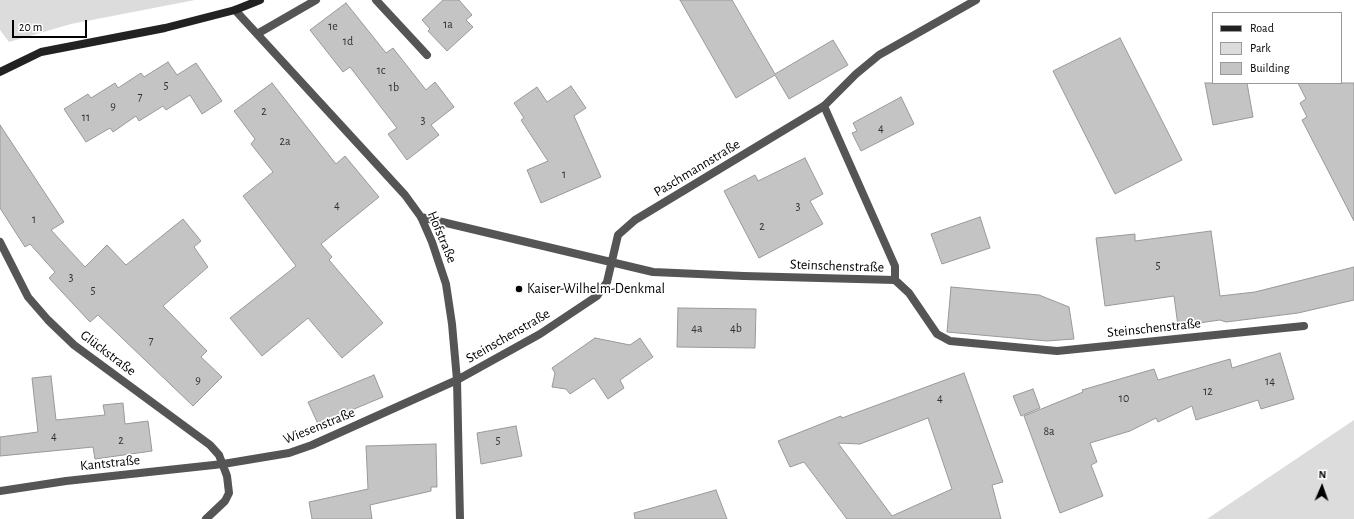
<!DOCTYPE html>
<meta charset="utf-8">
<style>
body{margin:0}
#map{position:relative;width:1354px;height:519px;overflow:hidden;background:#fff;font-family:"Alegreya Sans",sans-serif}
canvas{display:block}
.legend{position:absolute;left:1212px;top:12px;width:130px;height:72px;box-sizing:border-box;background:#fff;border:1px solid #999;margin:0;padding:5px 7px;list-style:none;font-size:12px;color:#000}
.legend li{display:flex;align-items:center;gap:8px;height:20px}
.legend b{width:20px;border:1px solid #999}
.north{position:absolute;left:1302px;top:467px;width:40px;height:40px;-webkit-text-stroke:3px #fff;paint-order:stroke;rotate:2deg;font-size:11px;font-weight:700;line-height:16px;text-align:center;color:#000}
.north::after{content:'';display:block;margin:auto;width:14px;height:18px;background:#000;clip-path:polygon(50% 0,100% 100%,50% 72%,0 100%)}
.scale{position:absolute;left:12px;top:20px;width:75px;height:18px;box-sizing:border-box;border:2px solid #000;border-top:0;padding-left:5px;font-size:12px;line-height:14px;white-space:nowrap;color:#000;-webkit-text-stroke:3px #fff;paint-order:stroke}
</style>
<div id="map">
<canvas width="1354" height="519"></canvas>
<ul class="legend">
<li><b style="height:5px;background:#222"></b>Road</li>
<li><b style="height:11px;background:#dcdcdc"></b>Park</li>
<li><b style="height:11px;background:#c4c4c4"></b>Building</li>
</ul>
<div class="north">N</div>
<div class="scale">20 m</div>
</div>
<script>
const ctx = document.querySelector('canvas').getContext('2d');
ctx.lineJoin = 'round';
function paint(path, color) {
  ctx.fillStyle = color;
  ctx.fill(path, 'evenodd');
}
function toPath(rows) {
  const path = new Path2D();
  for (const r of rows) {
    path.moveTo(r[0], r[1]);
    for (let i = 2; i < r.length; i += 2) path.lineTo(r[i], r[i + 1]);
  }
  return path;
}
function stroke(path, color, width, dash) {
  ctx.strokeStyle = color;
  ctx.lineWidth = width;
  ctx.lineCap = dash ? 'butt' : 'round';
  ctx.setLineDash(dash || []);
  ctx.stroke(path);
}
function label(font, color, halo, rows, align = 'center') {
  ctx.font = font + ' "Alegreya Sans",sans-serif';
  ctx.lineWidth = 3.5;
  ctx.setLineDash([]);
  ctx.textBaseline = 'middle';
  ctx.strokeStyle = halo;
  ctx.fillStyle = color;
  for (const [text, x, y, turn = 0] of rows) {
    ctx.save();
    ctx.translate(x, y);
    ctx.rotate((+turn || 0) * Math.PI / 180);
    ctx.textAlign = isNaN(turn) ? turn : align;
    if (halo) ctx.strokeText(text, 0, 0);
    ctx.fillText(text, 0, 0);
    ctx.restore();
  }
}
const green = toPath([
 [0,0,195,0,71,24,9,42,0,30],
 [1354,420,1354,519,1207,519]
]);
const building = toPath([
 [443,0,459,0,472,15,466,20,473,27,447,51,428,31,430,29,422,20,443,0],
 [680,0,732,0,775,74,833,40,848,65,789,99,775,75,736,98,680,0],
 [346,3,386,53,393,48,426,90,435,82,454,107,431,125,439,135,407,160,388,134,397,128,350,67,343,72,310,30,346,3],
 [1120,38,1182,160,1115,194,1053,71,1120,38],
 [168,62,177,75,196,63,222,101,202,114,190,95,166,110,163,106,139,121,136,116,113,132,110,128,86,142,64,109,88,94,91,98,115,83,118,88,141,73,144,77,168,62],
 [272,83,336,164,345,156,379,197,321,244,332,257,329,260,383,323,342,358,308,318,262,356,230,318,296,266,243,196,273,172,251,144,255,139,234,111,272,83],
 [1205,83,1247,83,1253,117,1213,125,1205,83],
 [1298,83,1354,83,1354,221,1302,120,1307,117,1300,103,1306,99,1298,83],
 [571,86,586,108,574,116,601,177,541,203,527,170,548,161,521,120,524,118,514,103,537,87,547,102,571,86],
 [901,97,914,124,861,151,852,133,857,131,853,123,901,97],
 [0,125,64,222,51,230,85,267,107,245,126,265,183,219,201,241,194,247,208,267,163,306,207,351,201,357,222,377,193,406,98,315,90,322,49,278,55,272,30,244,25,247,0,208,0,125],
 [805,158,823,194,810,201,823,224,759,258,724,191,755,175,758,181,805,158],
 [980,217,990,248,942,264,931,234,980,217],
 [1211,231,1220,296,1255,292,1354,267,1354,300,1298,313,1226,322,1220,320,1178,326,1174,296,1105,306,1096,238,1135,234,1135,241,1211,231],
 [951,287,1039,295,1069,307,1074,339,1047,341,947,332,951,287],
 [678,308,756,309,755,348,677,347,678,308],
 [595,338,630,345,640,338,653,357,620,380,624,388,608,399,594,378,570,394,566,389,552,387,555,373,552,368,595,338],
 [1280,353,1294,399,1261,409,1258,400,1196,420,1192,406,1158,422,1156,418,1130,431,1090,443,1097,462,1091,465,1103,496,1060,513,1024,416,1083,392,1082,390,1154,369,1158,380,1230,359,1232,368,1280,353],
 [964,373,1003,482,992,485,1001,519,847,519,804,462,790,467,778,441,841,416,842,418,964,373],
 [928,418,952,489,892,516,838,443,860,444,928,418],
 [374,375,383,397,318,424,308,402,374,375],
 [51,376,56,420,105,415,103,405,123,403,125,424,148,421,152,451,95,459,93,447,0,456,0,437,38,432,32,378,51,376],
 [1033,389,1040,408,1021,416,1013,396,1033,389],
 [516,426,522,456,481,464,477,433,516,426],
 [436,444,437,487,431,487,431,491,370,505,372,519,312,519,309,502,368,489,366,446,436,444],
 [716,490,727,519,635,519,634,513,716,490]
]);
const lane = toPath([
 [824,106,895,266,895,280]
]);
const street = toPath([
 [376,0,427,55],
 [235,10,405,195,421,217,432,242,446,284,452,324,457,380,460,519],
 [257,34,316,0],
 [421,217,653,272,744,276,895,280,909,293,937,334,950,341,1057,351,1304,326],
 [0,242,28,297,48,320,74,345,210,445,219,455,227,476,229,493,225,501,206,519],
 [0,491,66,481,223,464,289,453,312,445,457,380,540,334,597,296,607,282,618,235,635,220,824,106,856,74,879,55,976,0]
]);
const secondary = toPath([
 [0,72,41,52,165,28,235,10,260,0]
]);
const markers = [
 [519,289,4,"#000"]
];
const numberNames = [
 ["1a",448,24],
 ["1e",333,26],
 ["1d",348,41],
 ["1c",381,70],
 ["5",166,85],
 ["1b",394,87],
 ["7",140,96],
 ["9",113,106],
 ["2",264,111],
 ["11",86,117],
 ["3",423,120],
 ["4",881,128],
 ["2a",285,141],
 ["1",564,174],
 ["4",337,205],
 ["3",798,206],
 ["1",34,219],
 ["2",762,226],
 ["5",1158,265],
 ["3",71,277],
 ["5",93,290],
 ["4a",697,328],
 ["4b",736,328],
 ["7",151,340],
 ["9",198,380],
 ["14",1270,381],
 ["12",1208,391],
 ["4",940,398],
 ["10",1124,398],
 ["8a",1049,431],
 ["4",54,436],
 ["2",121,440],
 ["5",498,440]
];
const streetNames = [
 ["Paschmannstraße",697,168,-31],
 ["Hofstraße",442,237,67],
 ["Steinschenstraße",837,266,2],
 ["Steinschenstraße",1154,328,-6],
 ["Steinschenstraße",508,336,-30],
 ["Glückstraße",108,353,37],
 ["Wiesenstraße",319,426,-22],
 ["Kantstraße",110,463,-6]
];
const poiNames = [
 ["Kaiser-Wilhelm-Denkmal",527,289]
];
paint(green, '#dcdcdc');
paint(building, '#c4c4c4');
stroke(building, '#999', 1);
stroke(lane, '#555', 8);
stroke(street, '#555', 8);
stroke(secondary, '#222', 8);
for (const [x, y, r, color] of markers) {
  const dot = new Path2D();
  dot.arc(x, y, r, 0, 2 * Math.PI);
  ctx.fillStyle = color;
  ctx.fill(dot);
  stroke(dot, '#fff', 1.5);
}
label('12px', '#313131', null, numberNames);
label('14px', '#000', '#fff', streetNames);
label('14px', '#000', '#fff', poiNames, 'left');
</script>
